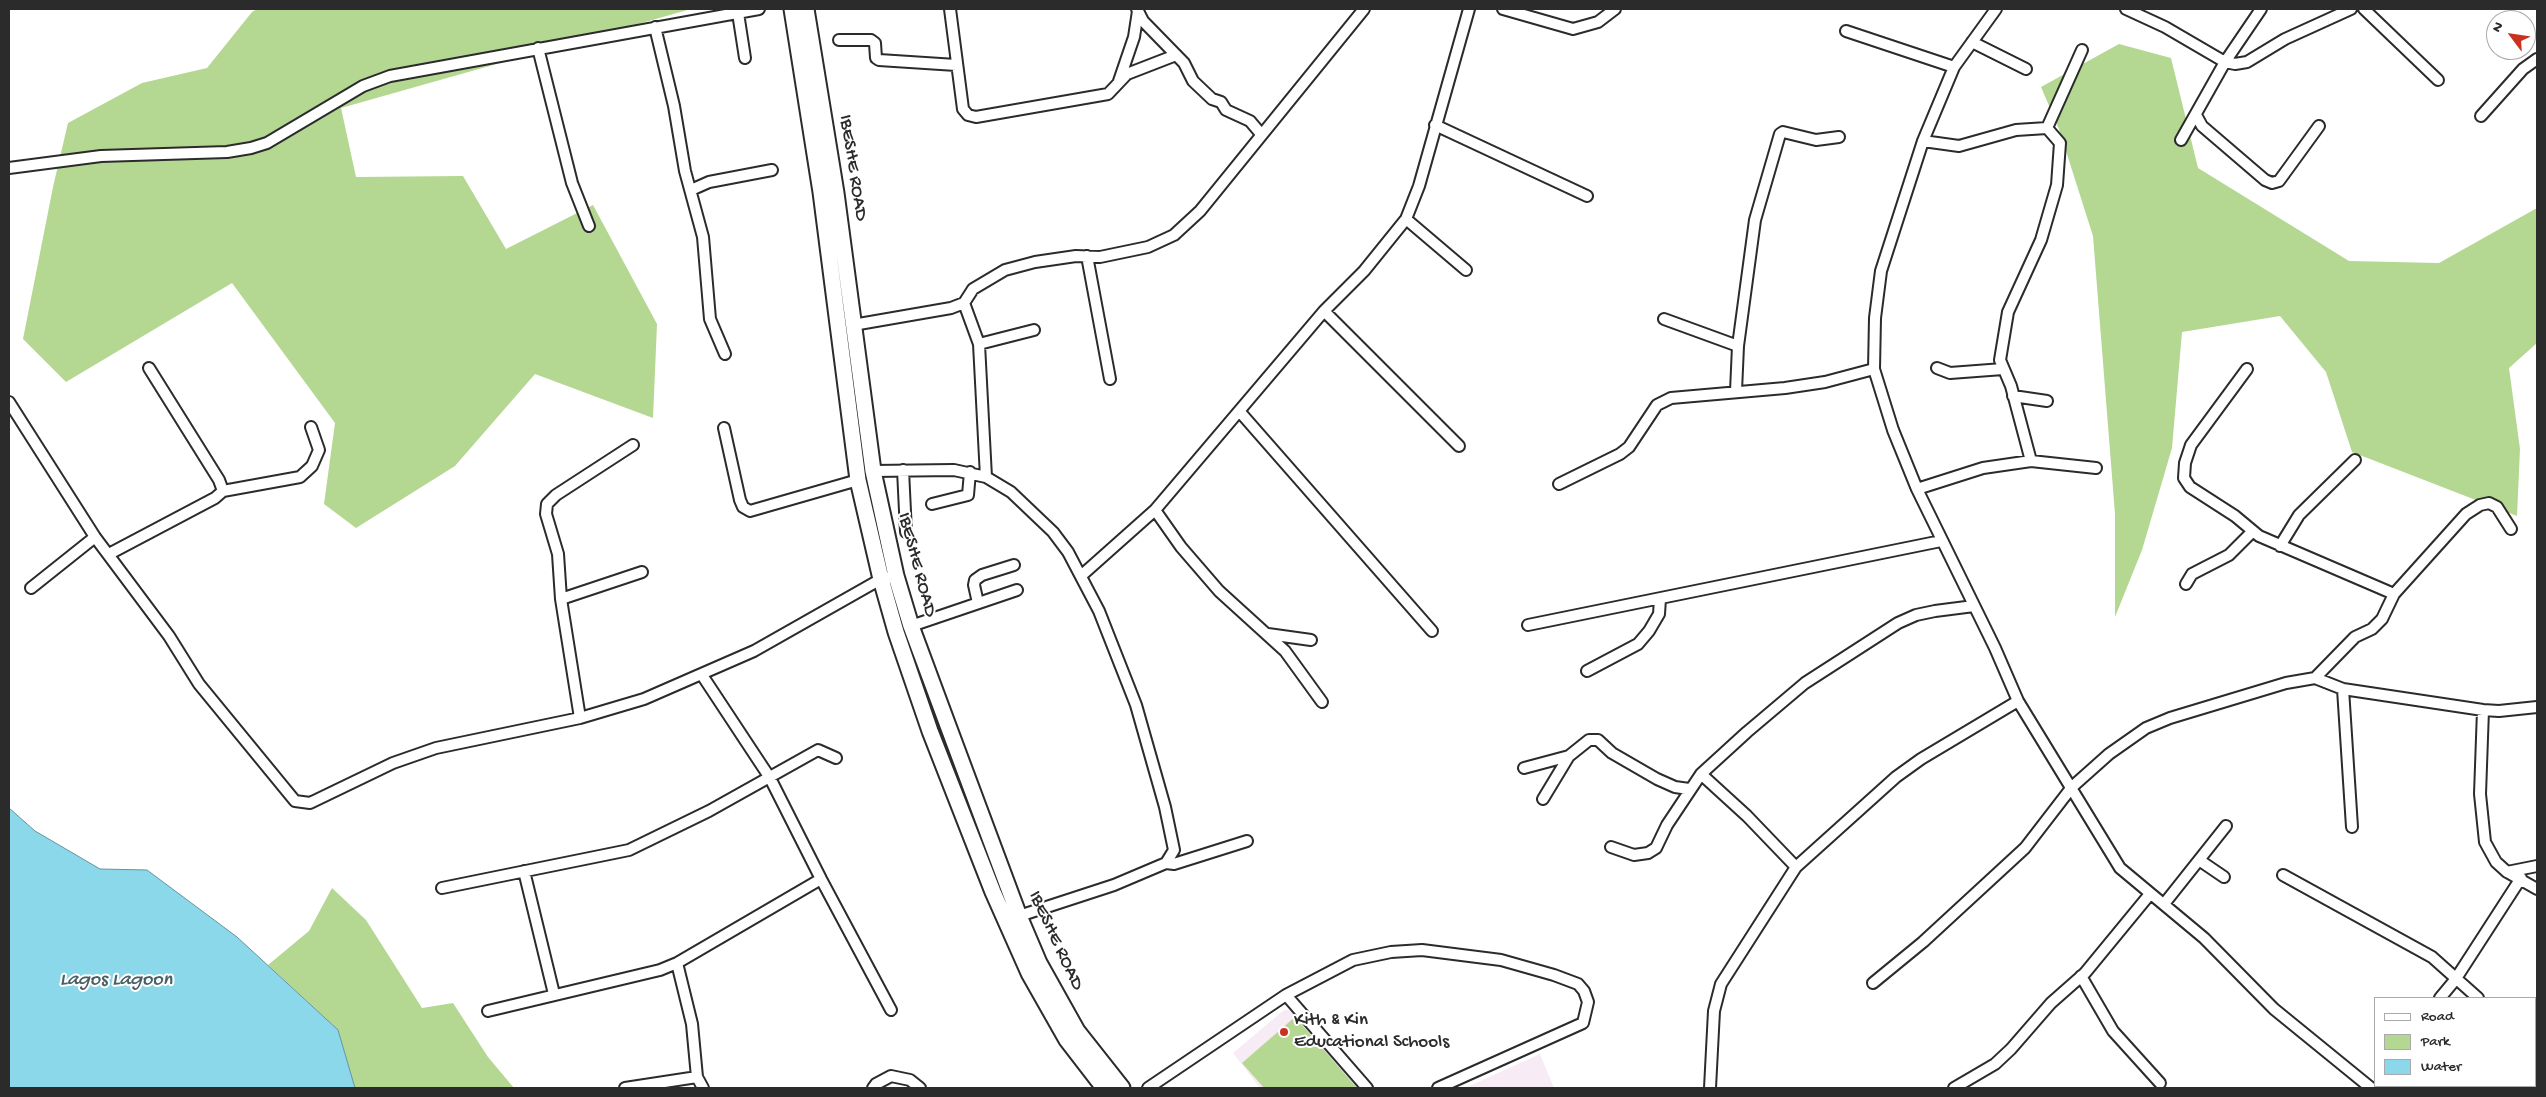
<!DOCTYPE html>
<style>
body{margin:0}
#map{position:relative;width:2546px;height:1097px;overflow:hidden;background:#fff;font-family:"Gochi Hand",sans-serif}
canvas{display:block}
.frame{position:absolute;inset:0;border:10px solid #2b2b2b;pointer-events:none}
.legend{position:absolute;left:2374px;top:997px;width:162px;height:90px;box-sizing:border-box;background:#fff;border:1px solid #aaa;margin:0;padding:6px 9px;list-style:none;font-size:15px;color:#2b2b2b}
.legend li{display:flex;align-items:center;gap:10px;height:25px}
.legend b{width:25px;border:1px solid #aaa}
.north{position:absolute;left:2486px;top:10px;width:50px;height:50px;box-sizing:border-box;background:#fff;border:1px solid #aaa;border-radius:50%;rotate:301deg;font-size:14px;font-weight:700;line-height:20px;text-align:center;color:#2b2b2b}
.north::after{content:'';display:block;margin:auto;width:18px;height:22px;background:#c8321e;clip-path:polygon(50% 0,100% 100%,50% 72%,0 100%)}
</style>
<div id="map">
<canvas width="2546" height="1097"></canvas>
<div class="frame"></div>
<ul class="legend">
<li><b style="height:6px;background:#fff"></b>Road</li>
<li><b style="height:14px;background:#b4d792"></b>Park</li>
<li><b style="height:14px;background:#8bd8ea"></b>Water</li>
</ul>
<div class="north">N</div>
</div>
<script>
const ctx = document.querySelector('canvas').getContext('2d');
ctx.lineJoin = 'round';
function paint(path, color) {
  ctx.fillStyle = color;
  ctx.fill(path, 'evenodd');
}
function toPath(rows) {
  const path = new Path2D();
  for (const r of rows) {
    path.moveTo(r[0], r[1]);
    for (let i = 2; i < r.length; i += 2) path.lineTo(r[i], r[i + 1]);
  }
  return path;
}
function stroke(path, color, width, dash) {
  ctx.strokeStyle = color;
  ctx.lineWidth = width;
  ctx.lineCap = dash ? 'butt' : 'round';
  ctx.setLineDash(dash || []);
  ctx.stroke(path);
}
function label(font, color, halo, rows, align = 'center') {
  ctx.font = font + ' "Gochi Hand",sans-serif';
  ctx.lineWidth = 4;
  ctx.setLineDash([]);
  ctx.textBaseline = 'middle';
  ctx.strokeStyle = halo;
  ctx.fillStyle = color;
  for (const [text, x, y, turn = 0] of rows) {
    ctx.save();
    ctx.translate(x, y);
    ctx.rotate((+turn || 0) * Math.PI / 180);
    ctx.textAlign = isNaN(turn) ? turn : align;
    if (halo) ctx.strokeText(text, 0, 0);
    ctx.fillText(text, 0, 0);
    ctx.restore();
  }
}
const built = toPath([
 [1284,1010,1292,1010,1358,1088,1260,1088,1233,1053],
 [1540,1054,1554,1088,1465,1088]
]);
const green = toPath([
 [257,9,691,9,341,108,356,177,463,176,506,249,593,205,657,324,653,418,535,374,455,466,356,528,324,504,335,423,232,283,66,382,23,339,53,187,68,123,142,83,207,68,252,12],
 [2119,44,2171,58,2198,168,2349,261,2439,263,2537,208,2537,343,2509,368,2520,449,2517,516,2352,452,2326,372,2280,316,2182,332,2172,448,2142,550,2115,617,2115,514,2093,236,2059,129,2041,87],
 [332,888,366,920,422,1008,453,1003,488,1057,514,1088,355,1088,338,1030,268,965,309,931],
 [1295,1017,1357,1088,1264,1088,1242,1063]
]);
const water = toPath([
 [9,808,35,831,100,869,147,870,237,937,338,1030,355,1088,9,1088,9,808]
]);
const minor = toPath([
 [950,9,963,109,968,115,976,117,1108,94,1127,74,1176,55],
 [1137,9,1143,21,1184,63,1193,81,1212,99,1221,102,1226,110,1250,121,1261,134],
 [1503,9,1573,29,1598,22,1615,9],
 [1996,9,1954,67,1923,141,1881,271,1875,318,1874,369,1893,430,1917,489,1995,648,2018,701,2120,868,2204,938,2274,1009,2371,1088],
 [2126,9,2165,27,2225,62,2235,64,2247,62,2285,39,2351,9],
 [2364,9,2438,80],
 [738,13,745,58],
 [655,27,674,106,685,171,703,237,710,319,725,354],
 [1846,31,1954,67],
 [839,40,871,40,875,43,876,58,879,60,956,65],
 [1972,42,2026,69],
 [538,48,572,183,589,226],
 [1119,81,1134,37,1138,11],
 [2196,115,2202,126,2265,180,2272,183,2279,181,2319,126],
 [2481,116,2523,69,2537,59],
 [1435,125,1587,196],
 [2047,128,2082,50],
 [2181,140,2225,62,2261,9],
 [1923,141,1959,146,2016,130,2047,128,2060,143,2057,185,2041,240,2008,312,2000,360,2011,386,2031,461],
 [9,168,101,156,227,152,251,148,267,143,363,86,390,76,759,9],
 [691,190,709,182,772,170],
 [1406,219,1466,270],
 [1087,256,1110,379],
 [964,303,979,344,986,477],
 [1324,311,1459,446],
 [1664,319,1738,346],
 [853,325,951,308,964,303,973,289,1005,270,1035,262,1076,256,1100,257,1148,247,1174,235,1200,211,1364,9],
 [979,344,1034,330],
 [149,368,219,480,223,491],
 [1937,368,1950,373,2003,369],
 [2247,369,2191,445,2185,463,2184,478,2190,487,2235,516,2259,536,2394,594],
 [1736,391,1738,346,1755,220,1780,134,1783,132,1816,140,1839,137],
 [2013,396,2047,401],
 [9,402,95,537,169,636,199,684,295,801,310,803,393,763,436,748,580,718,644,699,754,651,881,579,896,576],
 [1240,412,1432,631],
 [724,428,740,500,743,507,750,511,858,480],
 [903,470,906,532],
 [873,471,954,470,986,477,1011,492,1053,532,1068,552,1099,611,1136,705,1165,807,1174,850,1166,863],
 [1559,484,1620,454,1629,447,1657,405,1671,398,1785,388,1825,382,1874,369],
 [1917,489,1983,468,2031,461,2096,468],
 [932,504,968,495,970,472],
 [1155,510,1181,547,1219,591,1285,651,1322,702],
 [2280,546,2299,515,2355,460],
 [109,554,215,498,223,491,300,477,312,466,319,450,311,427],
 [1082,575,1155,510,1324,311,1364,271,1406,219,1419,186,1469,9],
 [2186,584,2192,574,2229,555,2253,531],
 [31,588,95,537],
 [561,599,642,572],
 [978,603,974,585,975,580,982,575,1014,565],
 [1528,625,1941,541],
 [911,626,1017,590],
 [1268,634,1311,640],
 [1587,671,1638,644,1649,631,1659,614,1660,599],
 [702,675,770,778,821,879,891,1010],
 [2315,678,2355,637,2372,629,2382,619,2394,594,2466,514,2480,505,2489,503,2497,507,2511,529],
 [2343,689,2352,827],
 [2483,710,2480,794,2485,842,2496,862,2507,872,2537,889],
 [580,718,561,599,558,554,546,514,547,504,556,495,633,445],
 [1524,768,1569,756],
 [1701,774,1747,816,1796,867],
 [1543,799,1569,756,1589,740,1598,740,1612,753,1657,779,1675,787,1689,789],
 [1611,847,1634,855,1648,853,1656,848,1667,825,1701,774,1747,732,1805,683,1898,623,1916,615,1935,611,1974,606],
 [2199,860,2224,877],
 [524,871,554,994],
 [2507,872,2537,866],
 [2283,875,2432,957,2478,998],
 [442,888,629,850,709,811,818,750,836,758],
 [2164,904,2226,826],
 [1019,916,1114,885,1166,863,1174,864,1247,841],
 [677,963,692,1024,697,1077,703,1088],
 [2081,976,2113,1031,2160,1083],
 [1873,983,1923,942,2025,848,2072,787,2109,754,2146,728,2170,718,2286,683,2315,678,2343,689,2483,710,2499,711,2537,707],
 [1286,995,1367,1088],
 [2440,998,2455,980,2521,878],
 [488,1011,660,970,677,963,821,879],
 [2535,1041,2537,1043],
 [625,1088,697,1077],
 [873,1088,876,1084,891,1076,910,1080,920,1088],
 [1148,1088,1286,995,1353,960,1391,952,1422,950,1501,960,1554,975,1578,984,1584,991,1588,1002,1583,1023,1438,1088],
 [1710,1088,1714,1011,1721,984,1796,867,1896,777,1921,759,2018,701],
 [1954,1088,1995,1064,2011,1049,2051,1003,2085,973,2150,894],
 [2385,1088,2386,1086]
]);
const secondary = toPath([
 [792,9,821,192,858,480,881,579,896,632,930,731,993,892,1029,973,1067,1040,1104,1088],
 [806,9,836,193,873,471,896,576,911,626,947,723,1019,916,1039,963,1077,1031,1122,1088]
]);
const markers = [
 [1284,1032,5,"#c8321e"]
];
const streetNames = [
 ["IBESHE ROAD",852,168,81],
 ["IBESHE ROAD",916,565,75],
 ["IBESHE ROAD",1055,941,65]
];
const poiNames = [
 ["Kith & Kin",1294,1021],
 ["Educational Schools",1294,1043]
];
const waterNames = [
 ["Lagos Lagoon",116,981]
];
paint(built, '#f7ebf6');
paint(green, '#b4d792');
paint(water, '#8bd8ea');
stroke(water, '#65939e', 1);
stroke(minor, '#2b2b2b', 14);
stroke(secondary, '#2b2b2b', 19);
stroke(minor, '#fff', 10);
stroke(secondary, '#fff', 15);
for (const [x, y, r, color] of markers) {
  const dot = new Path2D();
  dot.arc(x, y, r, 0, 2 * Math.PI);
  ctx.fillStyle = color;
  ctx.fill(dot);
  stroke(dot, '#fff', 2);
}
label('19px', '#2b2b2b', '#fff', streetNames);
label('19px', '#2b2b2b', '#fff', poiNames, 'left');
label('italic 20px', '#485f64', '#fff', waterNames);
</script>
